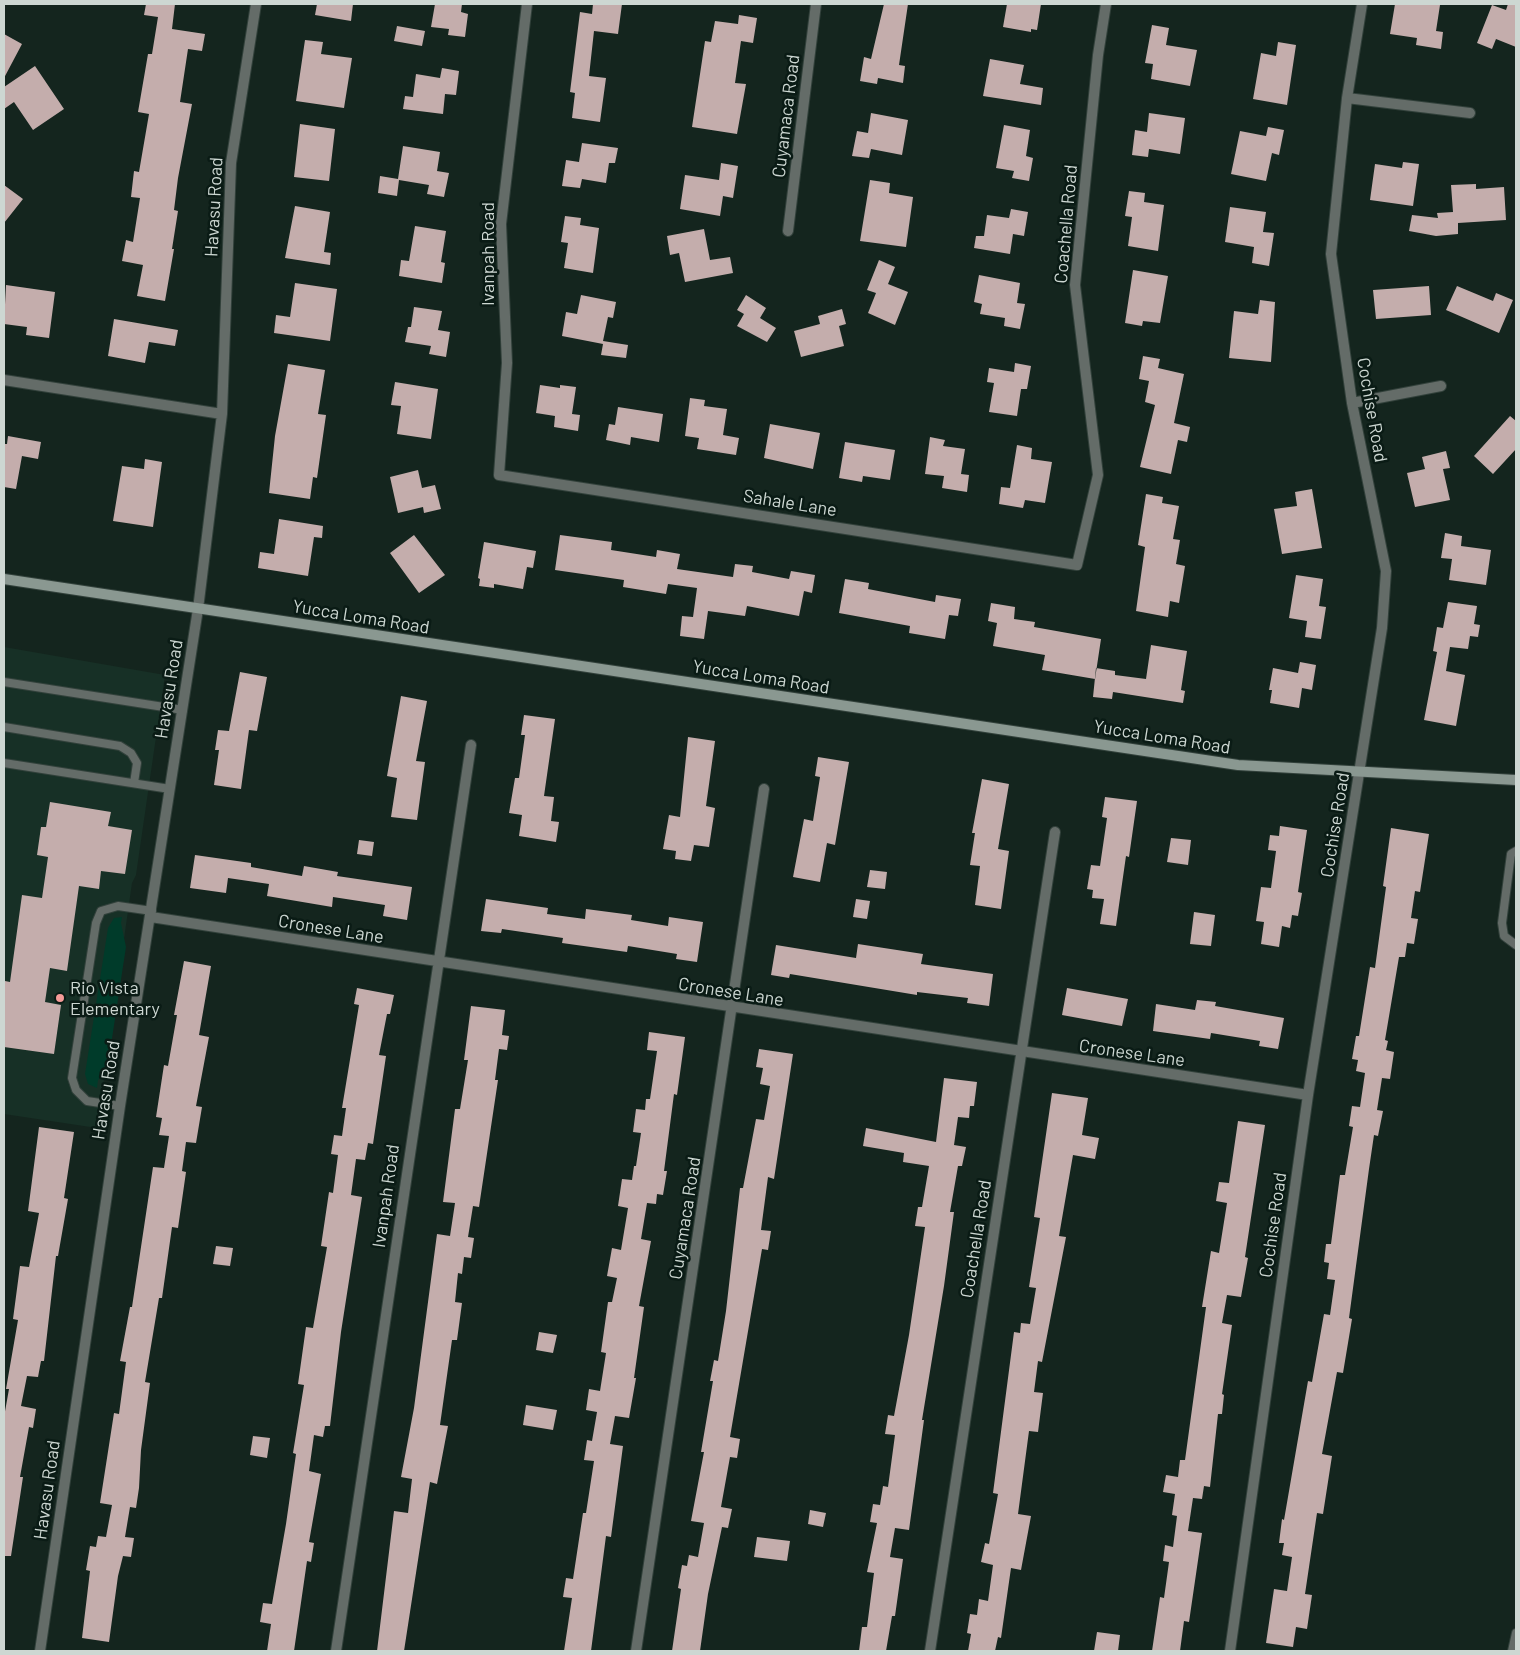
<!DOCTYPE html>
<style>
body{margin:0}
#map{position:relative;width:1520px;height:1655px;overflow:hidden;background:#14251e;font-family:Barlow,sans-serif}
canvas{display:block}
.frame{position:absolute;inset:0;border:5px solid #cdd7d2;pointer-events:none}
</style>
<div id="map">
<canvas width="1520" height="1655"></canvas>
<div class="frame"></div>
</div>
<script>
const ctx = document.querySelector('canvas').getContext('2d');
ctx.lineJoin = 'round';
function paint(path, color) {
  ctx.fillStyle = color;
  ctx.fill(path, 'evenodd');
}
function toPath(rows) {
  const path = new Path2D();
  for (const r of rows) {
    path.moveTo(r[0], r[1]);
    for (let i = 2; i < r.length; i += 2) path.lineTo(r[i], r[i + 1]);
  }
  return path;
}
function stroke(path, color, width, dash) {
  ctx.strokeStyle = color;
  ctx.lineWidth = width;
  ctx.lineCap = dash ? 'butt' : 'round';
  ctx.setLineDash(dash || []);
  ctx.stroke(path);
}
function label(font, color, halo, rows, align = 'center') {
  ctx.font = font + ' Barlow,sans-serif';
  ctx.lineWidth = 5;
  ctx.setLineDash([]);
  ctx.textBaseline = 'middle';
  ctx.strokeStyle = halo;
  ctx.fillStyle = color;
  for (const [text, x, y, turn = 0] of rows) {
    ctx.save();
    ctx.translate(x, y);
    ctx.rotate((+turn || 0) * Math.PI / 180);
    ctx.textAlign = isNaN(turn) ? turn : align;
    if (halo) ctx.strokeText(text, 0, 0);
    ctx.fillText(text, 0, 0);
    ctx.restore();
  }
}
const built = toPath([
 [4,647,165,675,136,875,132,883,97,1128,4,1114]
]);
const green = toPath([
 [122,917,121,923,126,947,107,1071,98,1080,97,1088,88,1084,85,1074,108,928,114,918]
]);
const building = toPath([
 [146,4,175,4,172,29,205,34,202,51,188,49,180,102,192,104,178,178,174,210,178,211,172,249,174,249,165,301,137,296,143,265,122,261,126,240,133,242,140,198,131,197,134,171,139,172,149,114,138,112,148,54,152,54,158,17,144,15],
 [317,4,353,4,351,21,315,15],
 [435,4,462,4,461,12,468,14,465,37,448,35,449,29,431,27],
 [593,4,622,4,618,34,594,31,589,76,606,78,600,122,572,118,575,93,570,92,580,12,592,14],
 [884,4,908,4,899,65,905,66,903,83,878,78,877,84,860,81,864,57,871,59],
 [1007,4,1041,4,1037,30,1031,29,1031,32,1003,27],
 [1395,4,1440,5,1436,31,1443,32,1441,49,1416,45,1417,38,1390,34],
 [1508,4,1516,4,1516,47,1496,39,1492,49,1477,43,1492,5,1506,10],
 [739,15,757,18,753,43,741,41,735,83,746,84,737,134,692,127,705,41,711,42,715,21,738,24],
 [1152,25,1169,28,1166,45,1197,50,1190,86,1151,79,1153,64,1145,63],
 [397,26,425,31,422,46,394,41],
 [4,34,22,44,4,78],
 [305,40,323,42,321,54,352,58,344,108,296,101],
 [1278,42,1296,45,1287,105,1253,99,1261,53,1276,56],
 [990,59,1024,65,1020,84,1043,88,1041,105,983,96],
 [35,66,64,109,33,130,14,102,4,109,4,87],
 [442,68,459,71,456,95,445,94,443,114,403,109,405,96,413,97,416,74,440,78],
 [871,113,908,120,902,155,871,149,869,158,852,156,857,131,868,133],
 [1149,113,1185,118,1180,154,1149,149,1148,157,1132,155,1135,130,1147,132],
 [300,124,335,129,329,181,294,177],
 [1004,125,1030,130,1026,156,1033,158,1029,181,1012,178,1014,171,996,168],
 [1268,127,1284,130,1279,155,1272,153,1266,181,1231,174,1240,131,1266,136],
 [582,143,618,148,615,163,609,163,606,183,582,179,580,188,562,186,566,160,579,162],
 [403,146,440,152,437,171,449,173,444,197,427,194,429,185,399,180,397,196,378,193,380,176,398,179],
 [1403,162,1419,164,1413,206,1370,200,1375,164,1402,168],
 [721,163,738,166,733,198,723,196,720,216,680,209,685,175,719,180],
 [870,180,890,183,889,193,913,197,906,247,860,241],
 [1476,184,1476,189,1504,187,1506,220,1458,223,1458,234,1436,236,1409,231,1412,215,1438,218,1437,213,1453,212,1451,185],
 [4,185,23,199,4,223],
 [1129,191,1145,193,1144,202,1164,205,1158,251,1128,246,1132,217,1125,216],
 [295,206,330,212,324,252,331,253,330,265,285,258],
 [1230,207,1266,212,1263,232,1274,233,1269,266,1252,263,1254,247,1225,242],
 [1011,209,1028,212,1024,236,1013,234,1010,254,974,248,976,236,984,236,987,215,1009,218],
 [565,216,581,218,580,225,599,228,593,273,564,268,568,243,561,242],
 [415,226,446,231,441,262,445,263,442,283,399,276,401,260,409,261],
 [704,229,710,260,730,257,733,273,685,282,679,253,670,255,667,236],
 [879,260,895,267,888,284,908,292,895,325,868,313,876,293,867,290],
 [1133,270,1168,276,1160,323,1143,321,1142,326,1125,323],
 [979,275,1020,283,1017,303,1025,304,1020,329,1004,326,1005,318,980,314,982,304,974,302],
 [295,283,337,289,330,341,274,333,276,315,290,317],
 [6,285,55,292,49,338,26,335,27,327,4,324],
 [1429,286,1431,315,1376,319,1373,290],
 [1457,286,1493,301,1496,293,1513,300,1499,333,1446,310],
 [581,295,616,302,613,318,608,317,603,341,628,345,626,358,601,355,603,344,562,336,566,312,577,314],
 [746,295,766,308,760,318,776,328,767,342,737,326,744,314,737,310],
 [1260,300,1275,302,1271,362,1229,358,1234,311,1258,314],
 [414,307,442,311,438,330,450,332,446,357,429,354,431,346,405,342,408,327,411,327],
 [842,309,846,324,839,326,844,346,801,357,794,331,820,324,818,316],
 [114,319,178,330,175,346,149,342,145,363,108,356],
 [1143,356,1160,359,1158,368,1184,374,1174,423,1190,427,1187,442,1178,440,1171,474,1140,467,1155,405,1145,402,1149,381,1139,379],
 [1015,363,1031,366,1027,389,1021,389,1017,416,989,412,994,383,987,382,989,368,1014,372],
 [288,364,325,370,318,414,326,415,317,478,313,477,310,499,269,493,275,436],
 [395,382,438,389,431,439,397,434,401,406,391,405],
 [540,385,560,388,560,385,576,387,572,414,580,415,578,431,554,427,555,416,536,413],
 [690,398,705,400,704,406,727,409,723,435,739,438,736,455,697,449,699,438,685,436],
 [618,407,663,414,659,442,631,437,630,445,606,440,609,424,615,425],
 [1510,416,1516,421,1516,449,1493,474,1474,456],
 [770,424,820,433,813,469,764,458],
 [8,436,41,442,38,459,22,456,16,489,4,487,4,444,7,444],
 [930,437,945,440,943,446,965,449,961,474,969,475,967,492,942,488,944,476,925,474],
 [845,442,895,450,890,480,863,476,862,482,839,478],
 [1017,445,1032,448,1031,459,1052,462,1045,503,1025,500,1023,508,999,504,1001,487,1010,488],
 [1446,451,1450,468,1443,469,1450,500,1415,507,1407,473,1425,469,1422,457],
 [145,459,162,462,153,527,113,521,122,466,144,469],
 [418,470,422,488,435,485,441,509,424,513,423,507,398,513,390,477],
 [1312,489,1322,548,1282,554,1274,509,1297,506,1295,492],
 [1146,494,1163,497,1162,503,1179,506,1173,539,1180,540,1176,564,1185,566,1179,603,1170,601,1168,617,1136,611,1145,547,1138,545],
 [279,519,323,526,322,538,314,537,308,576,258,568,260,552,274,554],
 [1445,533,1462,536,1461,546,1491,550,1486,585,1449,580,1452,559,1441,558],
 [414,535,445,575,419,593,390,553],
 [560,535,612,542,611,550,656,557,657,550,680,554,677,569,733,577,735,564,753,566,752,572,789,579,791,571,815,575,812,593,804,591,799,616,747,606,745,616,708,611,704,639,680,636,682,616,693,617,697,588,668,584,666,594,623,587,624,580,555,570],
 [484,542,536,551,533,568,527,567,523,589,494,584,494,588,479,586,480,579,478,578],
 [1296,575,1323,579,1319,606,1326,607,1321,639,1305,637,1307,621,1289,618],
 [845,579,869,583,868,589,935,602,936,595,961,599,958,616,949,615,945,639,909,633,910,626,839,613],
 [1448,602,1477,606,1474,624,1480,625,1478,637,1470,636,1468,649,1450,647,1446,671,1465,675,1456,726,1424,720,1437,652,1433,651,1437,627,1443,628],
 [991,603,1015,607,1014,619,1035,622,1034,627,1101,639,1095,679,1042,670,1045,655,993,646,997,623,988,621],
 [1151,645,1187,651,1181,690,1185,691,1183,703,1113,692,1112,699,1093,697,1096,668,1115,671,1115,675,1146,679],
 [1300,662,1316,665,1312,690,1302,688,1299,708,1270,703,1272,690,1269,690,1273,668,1298,673],
 [240,672,267,677,257,731,249,730,241,789,214,785,219,750,215,750,218,730,229,731],
 [401,696,427,701,416,761,425,762,417,820,391,817,397,778,387,776],
 [524,715,555,719,544,796,554,797,551,821,559,822,556,842,519,836,522,815,509,813,515,778,519,778,525,735,521,735],
 [688,737,715,741,706,806,715,808,709,847,694,845,691,861,675,859,676,851,663,849,669,815,680,817],
 [818,757,849,762,835,845,827,843,820,882,793,877,804,819,813,821,820,777,815,776],
 [982,779,1009,784,998,849,1009,851,1001,909,975,905,980,866,970,865,975,833,972,833],
 [1105,797,1137,801,1129,857,1126,856,1116,926,1100,924,1104,899,1092,898,1093,890,1087,889,1091,865,1100,866,1107,818,1102,817],
 [50,802,111,812,108,826,132,830,125,874,101,871,99,889,79,886,67,971,50,968,45,1002,61,1005,54,1054,4,1047,5,981,10,982,22,895,42,898,48,857,37,855,41,827,46,827],
 [1280,826,1307,830,1298,892,1302,893,1298,916,1292,915,1290,928,1282,926,1279,947,1261,944,1264,922,1256,921,1261,887,1271,888,1276,851,1268,850,1270,835,1279,836],
 [1391,828,1429,834,1420,892,1415,891,1411,918,1418,919,1414,944,1407,943,1405,957,1399,957,1385,1040,1388,1041,1386,1050,1394,1052,1390,1079,1382,1078,1377,1110,1383,1111,1378,1136,1374,1135,1369,1169,1349,1318,1352,1319,1343,1373,1337,1372,1322,1454,1332,1456,1323,1514,1317,1513,1305,1594,1312,1595,1307,1629,1296,1627,1293,1647,1266,1643,1274,1589,1287,1591,1292,1557,1282,1555,1284,1543,1279,1543,1282,1519,1284,1520,1308,1381,1312,1382,1324,1314,1330,1315,1335,1280,1327,1279,1329,1263,1324,1262,1326,1244,1331,1244,1340,1175,1345,1175,1353,1127,1349,1126,1352,1106,1360,1107,1365,1073,1356,1071,1358,1060,1352,1059,1356,1036,1359,1036,1370,967,1375,968,1386,887,1383,886],
 [1171,838,1191,840,1188,865,1167,862],
 [359,840,374,842,372,856,357,854],
 [195,855,251,863,251,867,302,876,304,866,338,872,337,876,412,887,407,920,383,916,385,905,333,897,332,907,267,896,269,884,228,878,226,893,190,888],
 [870,870,887,872,885,889,867,887],
 [486,899,548,908,547,914,585,919,586,909,632,915,631,920,668,926,669,917,703,922,697,962,676,959,677,954,628,946,627,952,562,943,563,938,502,929,501,933,481,931],
 [856,899,870,901,867,919,853,917],
 [1194,912,1215,915,1211,946,1190,944],
 [858,944,923,954,921,964,993,974,989,1006,967,1003,968,998,917,992,917,995,790,974,789,978,771,975,776,945,856,958],
 [184,961,211,966,199,1035,209,1037,196,1106,202,1107,196,1143,186,1142,182,1171,186,1172,178,1228,172,1227,162,1298,159,1298,145,1382,150,1383,141,1450,139,1488,136,1508,130,1507,125,1537,134,1538,131,1557,123,1556,118,1576,109,1642,82,1638,90,1571,86,1570,90,1546,96,1547,98,1536,106,1537,112,1505,100,1503,114,1413,119,1414,126,1362,120,1361,130,1307,132,1307,153,1167,164,1168,169,1136,159,1135,162,1118,156,1117,164,1065,168,1066,177,1015,174,1015],
 [357,988,394,995,390,1014,387,1014,379,1055,386,1056,373,1144,368,1143,365,1160,356,1159,351,1195,362,1197,341,1332,330,1426,325,1426,323,1437,314,1435,309,1471,321,1474,309,1542,314,1543,311,1562,307,1561,294,1651,267,1651,271,1624,260,1622,263,1603,272,1604,286,1524,296,1454,293,1453,304,1385,298,1384,306,1327,313,1328,327,1247,321,1246,329,1192,333,1193,338,1155,331,1154,334,1135,342,1136,346,1108,342,1108,359,1005,354,1004],
 [1067,988,1128,999,1122,1026,1062,1015],
 [1197,1000,1216,1002,1215,1006,1284,1018,1278,1049,1259,1046,1260,1041,1211,1033,1210,1039,1153,1031,1156,1004,1195,1010],
 [471,1006,505,1010,502,1035,509,1036,507,1050,499,1049,495,1080,498,1080,479,1207,473,1206,468,1237,474,1238,471,1258,464,1257,462,1274,458,1273,455,1302,462,1303,457,1340,452,1340,440,1425,448,1426,437,1484,430,1482,404,1651,377,1651,394,1511,408,1513,412,1479,401,1477,414,1408,437,1234,450,1236,455,1203,443,1202,455,1109,460,1109,468,1060,464,1060],
 [649,1032,685,1037,677,1095,674,1094,664,1171,667,1171,663,1195,657,1194,656,1204,647,1203,641,1239,651,1241,639,1306,644,1307,634,1378,636,1378,629,1418,615,1416,610,1444,623,1446,611,1537,606,1536,591,1651,564,1651,572,1598,563,1597,566,1578,573,1579,583,1513,586,1513,594,1461,584,1460,587,1440,592,1441,597,1412,586,1410,589,1389,600,1391,606,1353,601,1352,608,1302,612,1302,617,1278,607,1276,612,1248,621,1250,628,1208,618,1206,622,1179,632,1180,634,1166,636,1166,641,1133,633,1132,636,1109,645,1110,646,1099,650,1099,657,1051,647,1050],
 [759,1049,793,1054,774,1179,768,1177,761,1230,771,1231,768,1250,762,1249,730,1437,740,1439,737,1458,730,1457,721,1507,732,1509,728,1528,722,1527,708,1594,700,1651,672,1651,681,1589,678,1588,682,1565,687,1566,689,1555,698,1557,704,1523,691,1521,704,1452,701,1452,713,1381,710,1381,714,1360,718,1361,726,1311,740,1188,743,1188,756,1119,764,1120,770,1086,760,1084,763,1068,756,1067],
 [944,1078,977,1082,974,1106,970,1106,969,1118,958,1117,954,1145,966,1147,962,1166,958,1166,950,1212,954,1212,944,1286,922,1420,924,1420,909,1530,895,1528,890,1557,903,1559,895,1616,892,1616,886,1651,859,1651,862,1627,867,1627,874,1573,867,1572,877,1523,870,1522,873,1504,880,1505,883,1486,888,1487,895,1435,885,1434,888,1415,894,1416,909,1335,925,1227,915,1226,918,1207,922,1207,929,1166,903,1162,904,1153,863,1146,866,1128,936,1142],
 [1052,1093,1088,1098,1082,1135,1099,1138,1095,1159,1073,1155,1059,1236,1066,1237,1042,1362,1038,1361,1034,1392,1043,1393,1038,1432,1029,1431,1018,1514,1031,1516,1021,1570,1011,1568,1001,1638,998,1637,995,1651,968,1651,971,1634,967,1633,970,1614,977,1615,979,1599,988,1601,993,1565,981,1562,985,1543,989,1544,998,1494,993,1493,1014,1332,1020,1333,1021,1323,1030,1324,1036,1288,1029,1287,1040,1218,1034,1217],
 [1238,1121,1265,1125,1245,1257,1248,1258,1241,1297,1227,1295,1222,1323,1232,1325,1222,1394,1224,1395,1222,1414,1218,1414,1210,1487,1204,1486,1202,1499,1193,1498,1188,1531,1202,1533,1189,1622,1184,1621,1180,1651,1152,1651,1160,1597,1164,1598,1169,1562,1163,1561,1165,1545,1173,1547,1177,1516,1172,1515,1175,1494,1163,1492,1166,1475,1178,1477,1180,1460,1185,1460,1206,1307,1202,1307,1211,1251,1219,1253,1227,1203,1216,1201,1219,1182,1229,1183],
 [39,1127,74,1132,64,1198,68,1199,58,1256,56,1256,44,1361,41,1361,38,1377,27,1376,21,1406,36,1409,33,1428,29,1427,20,1477,23,1477,11,1556,4,1556,4,1417,9,1389,6,1389,18,1320,13,1319,20,1266,29,1267,39,1213,28,1211],
 [216,1246,233,1248,230,1266,213,1264],
 [539,1332,557,1335,553,1353,536,1350],
 [526,1405,557,1410,553,1430,523,1425],
 [253,1436,270,1438,267,1458,250,1455],
 [810,1510,826,1513,823,1527,808,1524],
 [757,1537,790,1541,787,1561,754,1557],
 [1097,1632,1120,1635,1118,1651,1094,1651]
]);
const service = toPath([
 [4,682,183,710],
 [4,727,120,746,131,753,137,763,134,783],
 [4,763,170,789],
 [1516,851,1511,854,1502,923,1504,936,1516,945],
 [120,1106,87,1101,76,1090,72,1078,96,923,101,911,118,906,152,911],
 [1512,1651,1516,1633]
]);
const minor = toPath([
 [527,4,501,224,507,363,499,475,1077,565,1098,475,1075,285,1098,55,1106,4],
 [1347,98,1470,113],
 [788,231,816,4],
 [4,380,222,414],
 [1352,403,1441,386],
 [151,917,1308,1095],
 [40,1651,120,1106,198,609,222,414,231,163,256,4],
 [336,1651,471,745],
 [636,1651,764,789],
 [930,1651,1055,832],
 [1230,1651,1308,1095,1382,628,1386,571,1352,403,1331,254,1347,98,1362,4]
]);
const secondary = toPath([
 [4,579,1238,765,1516,780]
]);
const markers = [
 [60,998,5,"#f59b98"]
];
const streetNames = [
 ["Cuyamaca Road",786,116,-83],
 ["Havasu Road",214,207,-87],
 ["Coachella Road",1066,224,-85],
 ["Ivanpah Road",488,254,-90],
 ["Cochise Road",1372,410,80],
 ["Sahale Lane",790,503,9],
 ["Yucca Loma Road",361,617,9],
 ["Yucca Loma Road",761,677,9],
 ["Havasu Road",169,689,-81],
 ["Yucca Loma Road",1162,737,9],
 ["Cochise Road",1335,825,-81],
 ["Cronese Lane",331,929,9],
 ["Cronese Lane",731,992,9],
 ["Cronese Lane",1132,1053,8],
 ["Havasu Road",106,1090,-81],
 ["Ivanpah Road",386,1196,-82],
 ["Cuyamaca Road",685,1218,-81],
 ["Cochise Road",1273,1225,-82],
 ["Coachella Road",976,1239,-81],
 ["Havasu Road",47,1490,-82]
];
const poiNames = [
 ["Rio Vista",70,988],
 ["Elementary",70,1009]
];
paint(built, '#173026');
paint(green, '#003b2a');
paint(building, '#c4adac');
stroke(service, '#32413b', 10);
stroke(minor, '#32413b', 12);
stroke(secondary, '#32413b', 12);
stroke(service, '#646c68', 8);
stroke(minor, '#646c68', 10);
stroke(secondary, '#8a9891', 10);
for (const [x, y, r, color] of markers) {
  const dot = new Path2D();
  dot.arc(x, y, r, 0, 2 * Math.PI);
  ctx.fillStyle = color;
  ctx.fill(dot);
  stroke(dot, '#0a1b15', 2);
}
label('18px', '#cdd7d2', '#0a1b15', streetNames);
label('18px', '#cdd7d2', '#0a1b15', poiNames, 'left');
</script>
